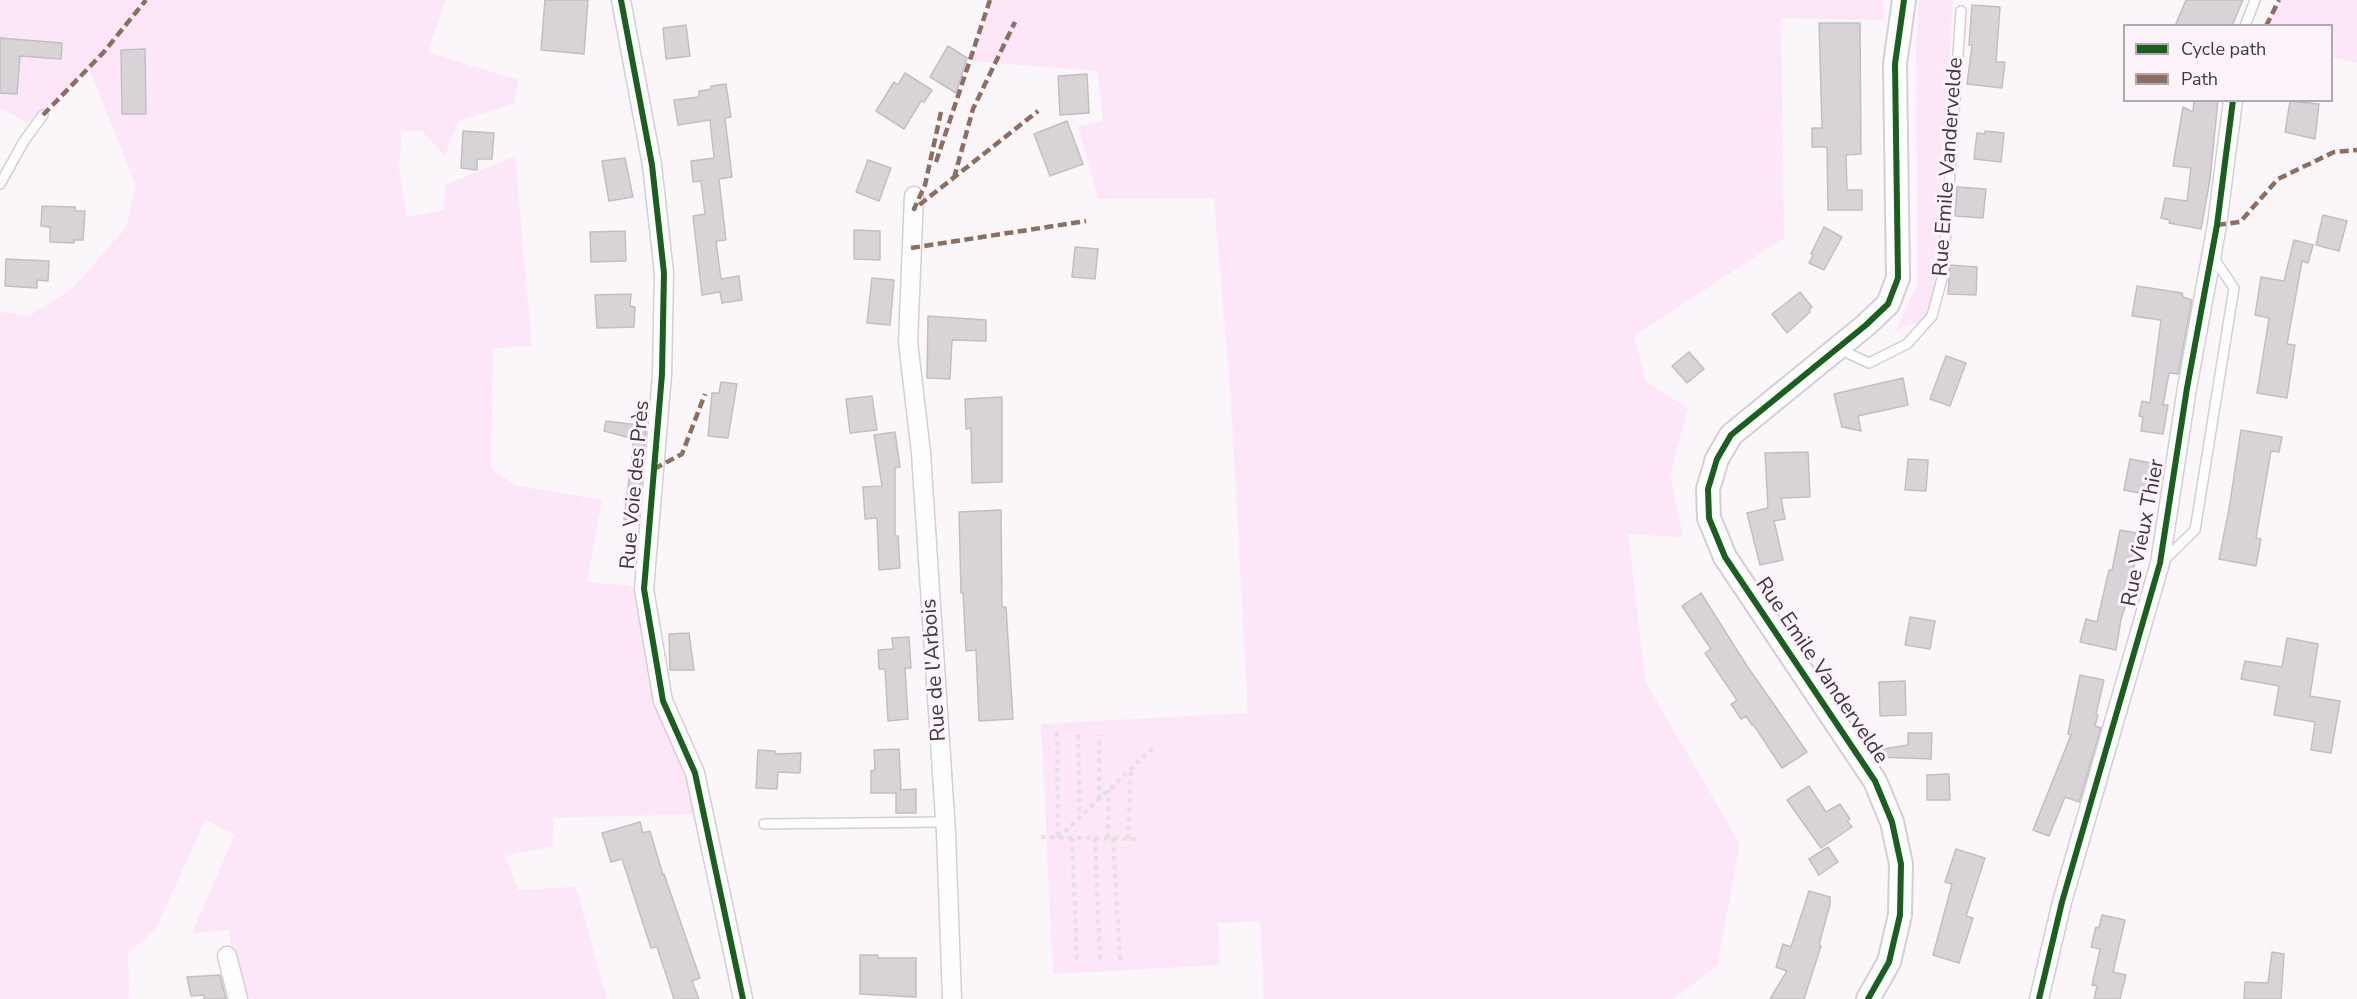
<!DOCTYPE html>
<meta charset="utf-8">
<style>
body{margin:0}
#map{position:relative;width:2357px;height:999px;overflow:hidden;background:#fbf6fa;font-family:"Nunito Sans",sans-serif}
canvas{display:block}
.legend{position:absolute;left:2123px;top:24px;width:210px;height:78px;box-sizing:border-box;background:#fef3fb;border:2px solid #b1a9af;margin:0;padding:8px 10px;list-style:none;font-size:18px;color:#3e3a3d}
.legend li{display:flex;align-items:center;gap:12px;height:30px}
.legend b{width:30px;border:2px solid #b1a9af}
</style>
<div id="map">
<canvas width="2357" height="999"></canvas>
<ul class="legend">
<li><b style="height:8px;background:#1b5e20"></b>Cycle path</li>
<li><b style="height:8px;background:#8d6e63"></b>Path</li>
</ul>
</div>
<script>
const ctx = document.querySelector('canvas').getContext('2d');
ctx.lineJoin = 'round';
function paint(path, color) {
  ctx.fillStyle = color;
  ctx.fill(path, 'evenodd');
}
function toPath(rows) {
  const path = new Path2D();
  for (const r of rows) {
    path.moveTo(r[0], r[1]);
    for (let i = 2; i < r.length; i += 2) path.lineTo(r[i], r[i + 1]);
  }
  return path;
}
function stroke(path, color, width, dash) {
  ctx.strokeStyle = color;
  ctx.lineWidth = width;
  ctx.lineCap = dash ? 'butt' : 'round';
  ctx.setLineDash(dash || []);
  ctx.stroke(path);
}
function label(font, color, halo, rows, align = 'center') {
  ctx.font = font + ' "Nunito Sans",sans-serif';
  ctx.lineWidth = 6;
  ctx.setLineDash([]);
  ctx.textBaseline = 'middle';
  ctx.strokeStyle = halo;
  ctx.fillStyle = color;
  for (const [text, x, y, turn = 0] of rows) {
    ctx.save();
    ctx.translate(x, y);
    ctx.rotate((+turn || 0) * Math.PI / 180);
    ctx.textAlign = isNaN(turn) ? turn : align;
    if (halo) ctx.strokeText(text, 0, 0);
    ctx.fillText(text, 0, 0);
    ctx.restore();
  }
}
const green = toPath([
 [0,0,445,0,428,52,518,80,515,103,458,121,445,156,422,131,402,130,399,169,407,217,444,210,445,185,515,156,532,346,493,348,491,469,517,486,602,500,587,582,640,587,688,774,698,814,554,818,553,846,505,856,518,890,576,887,607,999,239,999,229,930,192,933,235,834,205,820,156,929,128,953,129,999,0,999,0,311,29,316,72,289,126,227,136,186,90,70,27,123,0,108],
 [992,0,1883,0,1884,20,1781,18,1784,238,1634,336,1646,382,1688,408,1670,475,1683,537,1628,534,1646,683,1740,844,1717,966,1674,999,1264,999,1260,921,1218,923,1220,965,1053,974,1041,724,1248,713,1231,401,1214,198,1098,199,1078,126,1103,121,1097,71,972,61],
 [1919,0,1953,0,1935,291,1924,320,1896,330,1917,285,1916,50],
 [2279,0,2357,0,2357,63,2332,57,2332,26,2266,25]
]);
const building = toPath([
 [545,0,588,0,584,54,541,50,545,0],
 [2186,0,2243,0,2232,26,2175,26,2186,0],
 [1972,5,2000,7,1996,62,2005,62,2002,88,1967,84,1972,45,1969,45,1972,5],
 [1819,23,1860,23,1861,154,1846,155,1847,190,1862,190,1862,210,1828,210,1827,147,1812,147,1812,128,1822,128,1819,23],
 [686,25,690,56,666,59,663,28,686,25],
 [0,38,62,43,61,59,20,56,17,94,0,93,0,38],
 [948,46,967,58,956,93,930,77,948,46],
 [145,49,146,114,122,114,121,50,145,49],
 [905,73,932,90,924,102,921,101,904,129,876,111,894,82,898,85,905,73],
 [1087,74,1089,113,1060,115,1058,76,1087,74],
 [726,84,731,117,725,118,732,177,719,179,726,240,716,241,721,279,739,276,742,300,722,303,720,292,702,295,693,216,705,214,701,181,693,182,691,161,714,158,710,120,678,125,674,100,699,97,699,91,712,89,711,86,726,84],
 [2194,100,2218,100,2210,179,2201,229,2169,223,2170,220,2161,218,2165,198,2187,201,2191,168,2173,166,2183,107,2193,112,2194,100],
 [2290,101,2319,104,2315,139,2285,132,2290,101],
 [1067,121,1083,164,1050,176,1034,134,1067,121],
 [463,131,494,133,492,159,477,159,477,170,461,168,463,131],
 [1985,131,2004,133,2001,162,1974,159,1977,133,1985,134,1985,131],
 [625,158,633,197,609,201,602,161,625,158],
 [868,160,891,168,879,201,856,192,868,160],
 [1957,187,1986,189,1983,218,1955,216,1957,187],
 [42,206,75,207,75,211,85,211,83,240,74,240,74,243,50,242,50,227,41,226,42,206],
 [2323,215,2347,221,2339,251,2316,245,2323,215],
 [1824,227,1842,237,1824,270,1809,263,1813,255,1811,254,1824,227],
 [854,230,880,231,880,260,854,259,854,230],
 [625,231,626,261,591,262,590,232,625,231],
 [2294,240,2313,245,2308,263,2302,261,2287,344,2295,345,2287,398,2257,393,2269,318,2255,315,2261,277,2284,281,2294,240],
 [1075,247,1098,249,1095,279,1072,277,1075,247],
 [6,259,49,261,48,281,37,280,37,288,5,286,6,259],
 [1950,265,1977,267,1976,295,1948,294,1950,265],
 [872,278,894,280,890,325,867,323,872,278],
 [2137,286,2182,293,2183,297,2192,300,2178,374,2169,373,2163,405,2168,405,2163,434,2141,431,2143,417,2139,416,2142,401,2150,403,2161,320,2132,316,2137,286],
 [1800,292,1812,307,1809,310,1810,312,1787,333,1772,314,1800,292],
 [631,294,630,306,635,307,634,327,597,328,595,295,631,294],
 [928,316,986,320,986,341,952,340,950,379,927,378,928,316],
 [1689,352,1704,369,1687,383,1672,366,1689,352],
 [1946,356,1966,363,1950,406,1930,399,1946,356],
 [1903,378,1908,405,1858,416,1861,431,1842,427,1834,394,1903,378],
 [721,382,737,384,728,438,708,436,712,393,719,393,721,382],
 [872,396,877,430,850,433,846,399,872,396],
 [1002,397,1002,482,972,483,971,428,966,429,965,399,1002,397],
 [606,421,646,426,638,521,624,519,634,439,604,431,606,421],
 [2241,430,2282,437,2279,452,2271,451,2256,538,2261,539,2256,566,2219,559,2229,509,2241,430],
 [895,432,900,467,895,468,895,536,898,536,900,568,879,570,877,518,865,519,863,487,882,486,874,435,895,432],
 [1808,452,1810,497,1781,498,1785,519,1774,521,1783,560,1760,565,1747,513,1768,508,1765,453,1808,452],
 [1908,459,1928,460,1926,491,1905,490,1908,459],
 [2130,459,2156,464,2150,495,2124,490,2130,459],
 [1001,510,1002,607,1006,607,1013,719,979,721,976,650,966,651,963,593,961,593,959,512,1001,510],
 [2120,530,2142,534,2132,574,2136,575,2121,619,2116,650,2080,642,2086,619,2097,622,2109,570,2112,570,2120,530],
 [1701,593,1747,666,1807,752,1782,768,1753,724,1752,725,1746,716,1741,719,1731,704,1737,700,1705,653,1711,649,1682,606,1701,593],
 [1910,617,1935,621,1930,649,1905,645,1910,617],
 [689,633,694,670,670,670,669,634,689,633],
 [909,637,911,668,905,668,908,719,888,721,885,669,879,669,878,650,893,649,892,638,909,637],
 [2287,638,2318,644,2310,696,2340,701,2331,753,2311,750,2315,722,2274,715,2279,686,2241,679,2245,661,2282,667,2287,638],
 [2080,675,2104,680,2096,714,2098,715,2095,726,2101,728,2079,802,2065,797,2049,836,2033,830,2071,735,2068,734,2080,675],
 [1905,681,1906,715,1880,716,1879,682,1905,681],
 [1908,733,1932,733,1931,759,1877,757,1877,750,1908,745,1908,733],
 [899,749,901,790,916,789,916,813,896,813,896,793,871,793,871,771,875,770,874,750,899,749],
 [758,750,775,751,775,754,801,753,800,773,778,772,777,789,756,788,758,750],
 [1949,774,1950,800,1927,800,1927,775,1949,774],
 [1809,786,1826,812,1840,804,1850,819,1847,821,1852,827,1821,848,1787,800,1809,786],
 [640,822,643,833,650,831,663,875,664,874,694,961,700,978,692,981,699,999,674,999,657,947,651,948,622,859,611,862,602,833,640,822],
 [1828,847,1838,862,1819,875,1809,859,1828,847],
 [1956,849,1985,858,1966,916,1973,918,1959,963,1933,955,1952,884,1945,882,1956,849],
 [1809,891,1830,897,1830,904,1819,945,1821,946,1804,999,1770,999,1787,971,1776,967,1783,944,1791,947,1809,891],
 [2102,915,2125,920,2113,972,2126,975,2120,999,2094,999,2097,986,2092,985,2100,949,2091,947,2096,927,2099,928,2102,915],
 [2272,952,2284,954,2281,999,2244,999,2245,982,2268,983,2272,952],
 [860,955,878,955,878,958,916,958,916,997,860,994,860,955],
 [220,975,226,999,204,999,204,995,191,996,187,977,220,975]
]);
const path = toPath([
 [1057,732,1058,838],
 [1078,735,1080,817],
 [1099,799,1099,735],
 [1041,837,1137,839],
 [1058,838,1156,745],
 [1072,838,1077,963],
 [1095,838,1100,962],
 [1108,838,1109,790],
 [1113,838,1120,960],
 [1128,839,1131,769]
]);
const service = toPath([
 [2245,26,2255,0],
 [0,184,24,141,43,115],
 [1839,349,1869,363,1907,344,1932,316,1943,275,1961,11],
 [2162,562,2195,530,2234,288,2213,257],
 [764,824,945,822]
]);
const minor = toPath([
 [621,0,652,165,664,273,662,374,644,589,663,701,695,773,743,999],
 [914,196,908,342,921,453,946,833,952,999],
 [227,956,238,999],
 [2039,999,2062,902,2160,563,2187,388,2217,225,2233,100]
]);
const tertiary = toPath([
 [1868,999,1889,962,1900,915,1901,864,1892,822,1875,781,1725,557,1709,518,1708,489,1717,459,1731,435,1866,325,1888,304,1898,278,1895,64,1904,0]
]);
const quiet = toPath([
 [2266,26,2279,0],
 [941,112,925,185,914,209,1038,111],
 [43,115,103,53,146,0],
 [936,162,990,0],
 [954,178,973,109,1015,22],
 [2217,225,2240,222,2278,179,2334,152,2357,150],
 [911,248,1086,221],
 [654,469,682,454,705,394]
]);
const cycleway = toPath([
 [621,0,652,165,664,273,662,374,644,589,663,701,695,773,743,999],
 [1868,999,1889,962,1900,915,1901,864,1892,822,1875,781,1725,557,1709,518,1708,489,1717,459,1731,435,1866,325,1888,304,1898,278,1895,64,1904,0],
 [2039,999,2062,902,2160,563,2187,388,2217,225,2233,100]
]);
const streetNames = [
 ["Rue Emile Vandervelde",1949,167,-86],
 ["Rue Voie des Près",636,485,-85],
 ["Rue Vieux Thier",2144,533,-79],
 ["Rue de l'Arbois",935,670,-94],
 ["Rue Emile Vandervelde",1821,671,56]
];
paint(green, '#fde6f8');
paint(building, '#d7d3d6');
stroke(building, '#c2bec1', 1.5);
stroke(service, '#d3cfd2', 12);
stroke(minor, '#d3cfd2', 21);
stroke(tertiary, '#d3cfd2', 26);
stroke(path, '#e2e0e1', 4, [4.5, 4.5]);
stroke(service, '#fefefe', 9);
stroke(minor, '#fefefe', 18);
stroke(tertiary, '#fefefe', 22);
stroke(quiet, '#8d6e63', 4.5, [9, 4.5]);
stroke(cycleway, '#1b5e20', 6);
label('21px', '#3e3a3d', '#fef3fb', streetNames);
</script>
